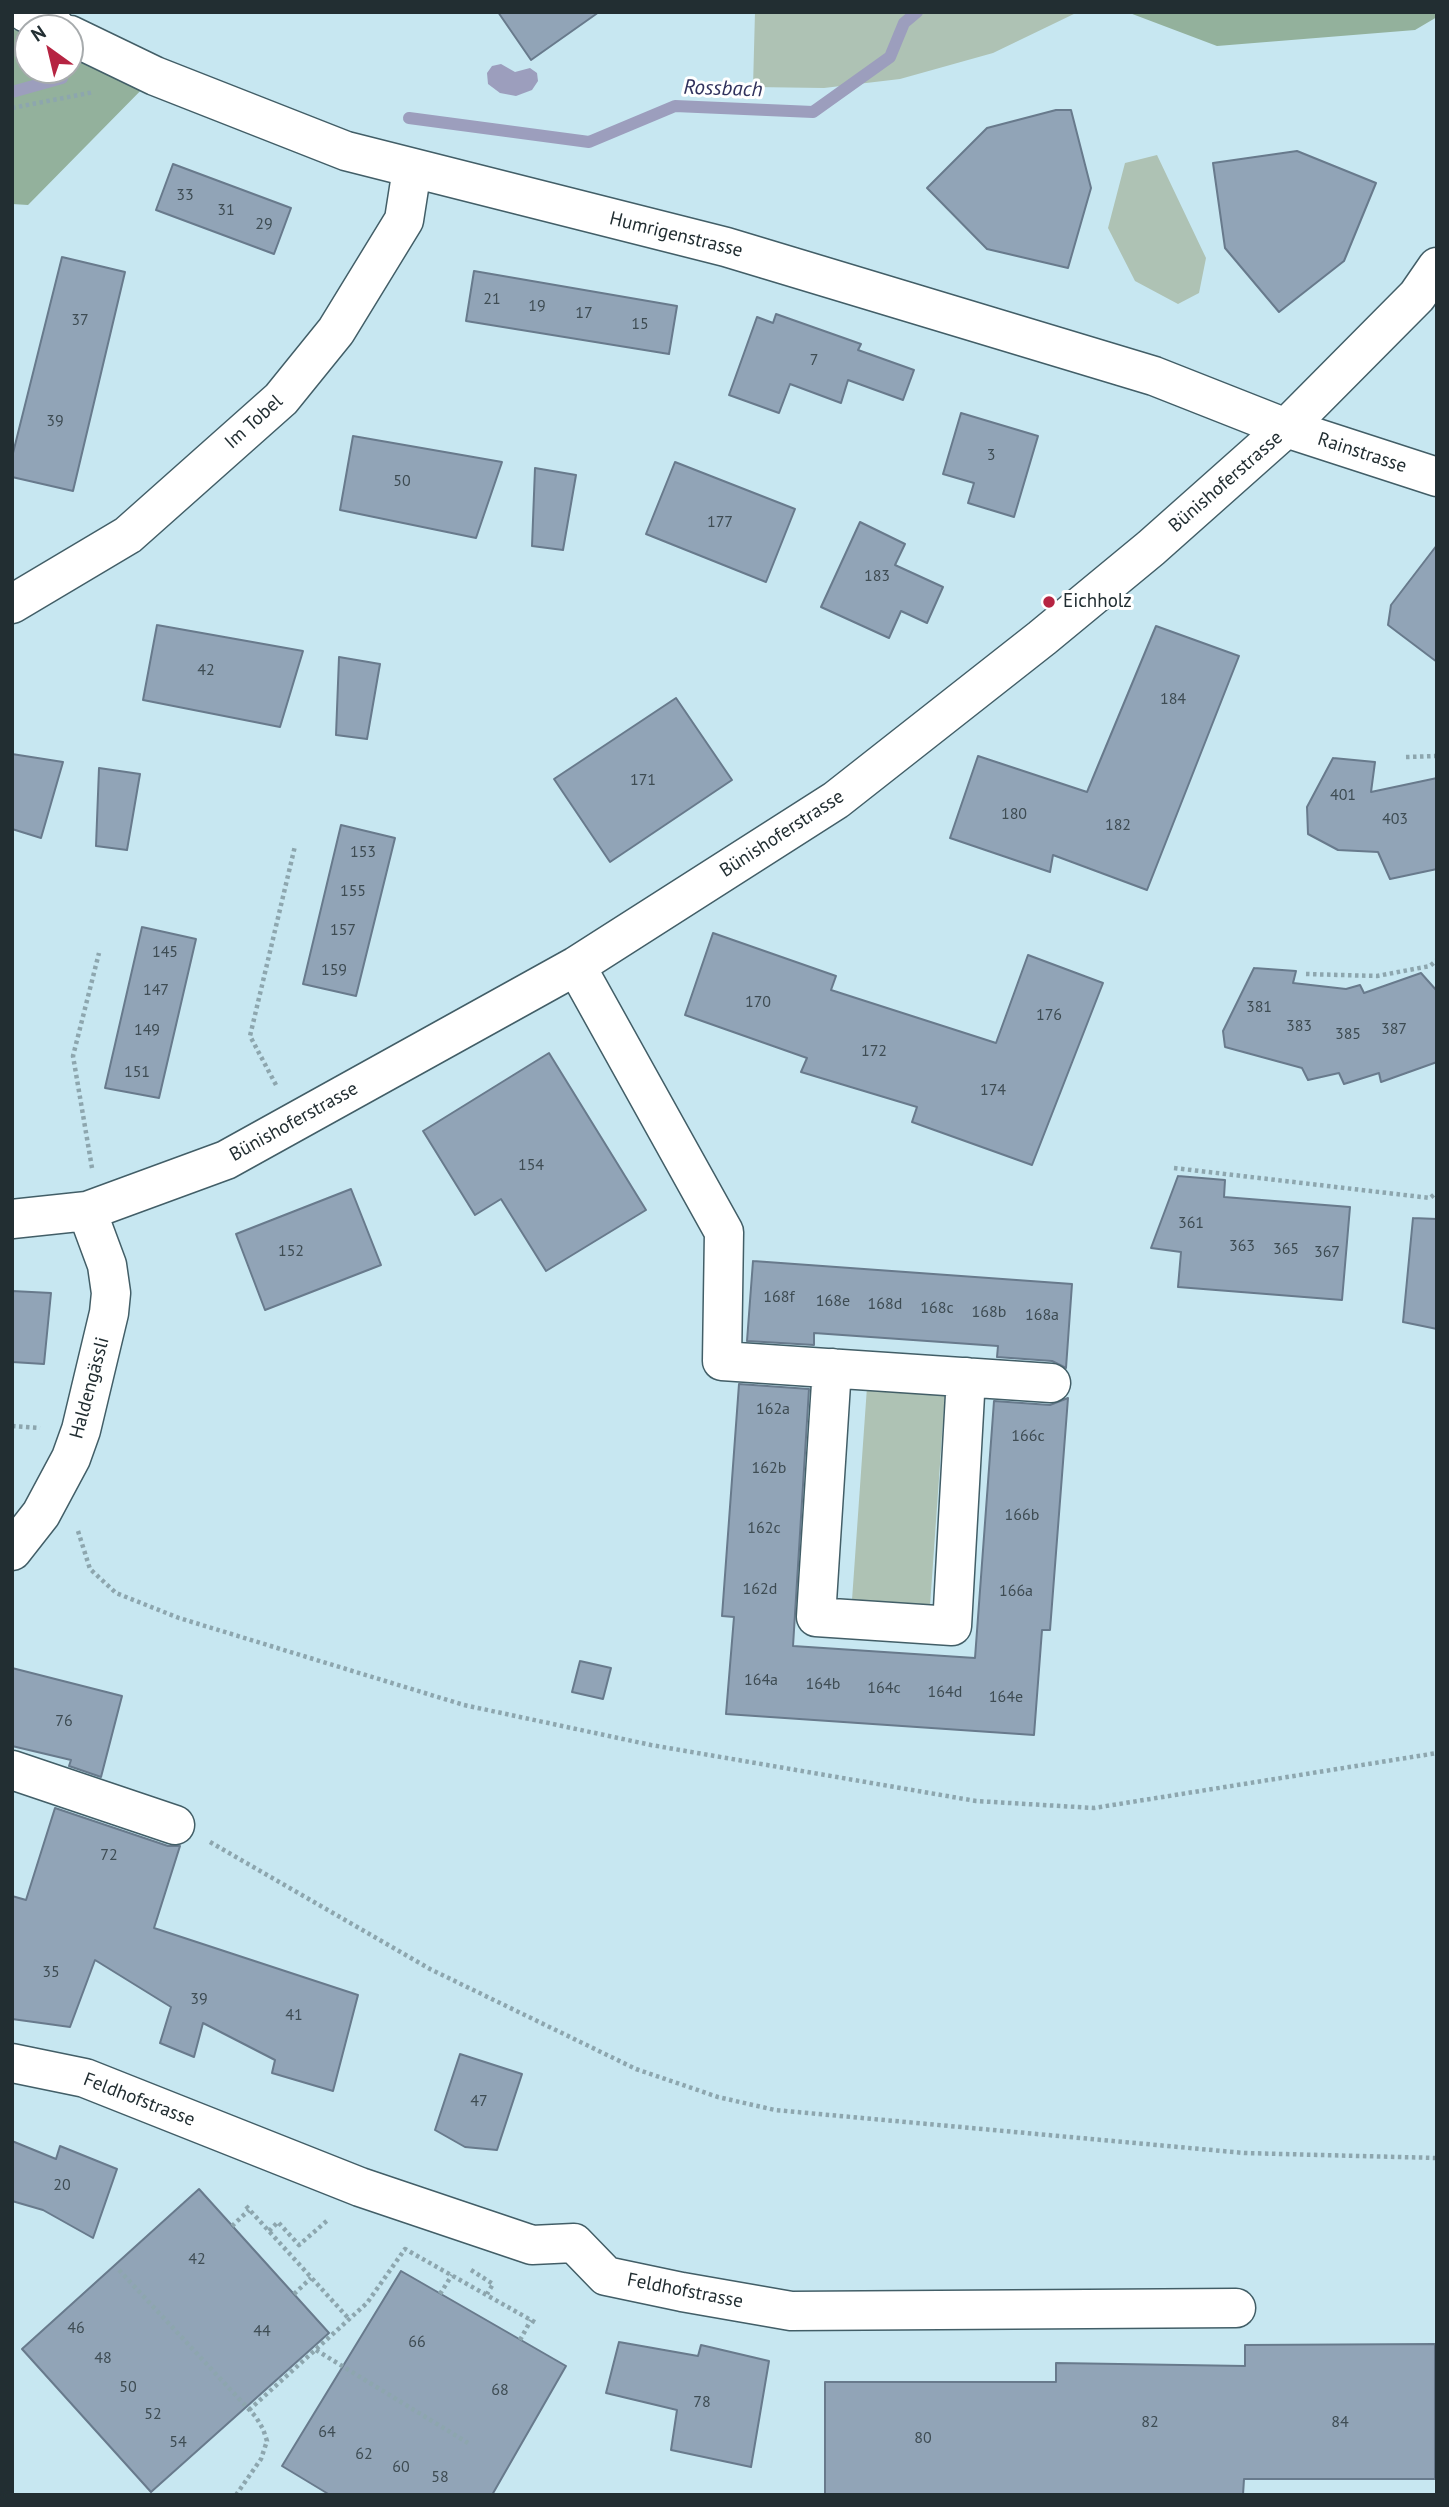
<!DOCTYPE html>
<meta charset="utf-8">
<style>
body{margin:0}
#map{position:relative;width:1449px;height:2507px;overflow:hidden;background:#c7e7f1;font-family:"PT Sans",sans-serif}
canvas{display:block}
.frame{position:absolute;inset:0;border:14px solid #222e32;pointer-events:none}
.north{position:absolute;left:14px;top:14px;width:70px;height:70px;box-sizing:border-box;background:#fff;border:2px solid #a7abad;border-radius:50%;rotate:326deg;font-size:19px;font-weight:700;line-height:28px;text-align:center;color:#222e32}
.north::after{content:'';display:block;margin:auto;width:24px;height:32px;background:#b62442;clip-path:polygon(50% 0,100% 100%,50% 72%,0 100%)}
</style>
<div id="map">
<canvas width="1449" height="2507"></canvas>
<div class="frame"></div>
<div class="north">N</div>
</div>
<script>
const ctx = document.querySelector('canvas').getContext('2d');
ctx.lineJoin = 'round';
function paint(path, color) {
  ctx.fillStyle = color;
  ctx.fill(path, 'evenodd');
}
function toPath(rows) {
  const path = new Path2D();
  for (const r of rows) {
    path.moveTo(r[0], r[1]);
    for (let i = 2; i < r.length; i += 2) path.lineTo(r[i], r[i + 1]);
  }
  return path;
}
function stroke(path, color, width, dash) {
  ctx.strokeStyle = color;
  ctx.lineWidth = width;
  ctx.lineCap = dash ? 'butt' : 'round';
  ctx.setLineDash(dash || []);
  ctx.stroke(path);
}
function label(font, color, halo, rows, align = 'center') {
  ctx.font = font + ' "PT Sans",sans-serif';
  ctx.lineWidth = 6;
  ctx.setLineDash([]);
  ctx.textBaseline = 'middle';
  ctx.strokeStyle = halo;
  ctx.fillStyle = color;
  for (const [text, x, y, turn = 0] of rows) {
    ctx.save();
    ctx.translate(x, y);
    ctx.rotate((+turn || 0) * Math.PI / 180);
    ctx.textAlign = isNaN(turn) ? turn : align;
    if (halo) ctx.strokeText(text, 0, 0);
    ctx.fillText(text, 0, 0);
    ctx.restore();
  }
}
const green = toPath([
 [755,12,1078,12,993,53,900,79,824,88,753,87],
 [1157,155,1206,258,1199,293,1178,304,1135,281,1108,228,1125,163],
 [867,1387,945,1393,930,1606,852,1600]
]);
const forest = toPath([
 [1127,12,1437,12,1437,17,1415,30,1217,46],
 [28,14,28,70,70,70,70,35,155,76,28,205,12,204,12,33]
]);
const water = toPath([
 [501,64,515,72,530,68,537,73,538,81,532,90,516,96,500,93,488,84,487,73,492,66]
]);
const stream = toPath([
 [12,92,62,78],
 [409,118,589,142,675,106,813,112,890,57,904,23,917,12]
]);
const building = toPath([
 [498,12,599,12,531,60,498,12],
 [1056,110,1071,110,1091,188,1068,268,987,249,927,188,987,128,1056,110],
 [1297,151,1376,183,1344,261,1279,312,1225,248,1213,163,1297,151],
 [173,164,291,208,274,254,156,210,173,164],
 [62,257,125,272,73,491,12,477,12,457,62,257],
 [474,271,677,306,669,354,466,321,474,271],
 [776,314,861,344,858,350,914,370,903,400,848,380,841,403,790,384,779,413,729,395,757,317,773,323,776,314],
 [961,413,1038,436,1014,517,968,503,974,483,943,474,961,413],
 [353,436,502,462,476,538,340,510,353,436],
 [675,462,795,509,766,582,646,534,675,462],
 [535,468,576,475,563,550,532,546,535,468],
 [860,522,905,544,895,565,943,587,927,623,901,611,889,638,821,607,860,522],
 [1437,545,1437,662,1388,625,1391,605,1437,545],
 [157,625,303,651,280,727,143,700,157,625],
 [1156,626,1239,656,1147,890,1053,855,1050,872,950,838,978,756,1087,792,1156,626],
 [339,657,380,664,367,739,336,735,339,657],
 [676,698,732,780,610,862,554,779,676,698],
 [12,754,63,762,41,838,12,829,12,754],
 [1333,758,1375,762,1371,792,1437,778,1437,869,1390,879,1378,852,1338,850,1308,834,1307,807,1333,758],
 [99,768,140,774,127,850,96,846,99,768],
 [341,825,395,838,356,996,303,984,341,825],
 [142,927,196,939,159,1098,105,1088,142,927],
 [713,933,836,976,831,990,996,1043,1028,955,1103,983,1032,1165,912,1122,917,1107,801,1072,807,1058,685,1015,713,933],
 [1254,968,1296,971,1293,983,1346,989,1360,985,1364,993,1421,973,1437,991,1437,1062,1381,1082,1379,1073,1344,1084,1339,1073,1308,1080,1302,1068,1225,1047,1223,1031,1254,968],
 [549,1053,646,1210,546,1271,501,1199,475,1215,423,1131,549,1053],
 [1178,1176,1225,1180,1224,1197,1350,1207,1342,1300,1178,1287,1181,1252,1151,1248,1178,1176],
 [351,1189,381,1265,265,1310,236,1234,351,1189],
 [1413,1218,1437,1219,1437,1329,1403,1322,1413,1218],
 [753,1261,1072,1284,1066,1368,1052,1361,997,1357,998,1346,814,1333,814,1345,747,1341,753,1261],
 [12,1291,51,1293,44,1364,12,1362,12,1291],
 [739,1384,809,1389,793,1646,975,1658,994,1401,1050,1405,1068,1398,1050,1630,1042,1630,1034,1735,726,1714,734,1617,722,1616,739,1384],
 [580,1661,611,1668,603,1699,572,1692,580,1661],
 [12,1668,122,1696,101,1777,69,1766,71,1760,12,1746,12,1668],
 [55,1808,168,1846,180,1846,154,1928,358,1995,333,2091,272,2073,275,2060,203,2023,194,2057,160,2043,171,2007,95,1960,70,2027,12,2019,12,1896,26,1900,55,1808],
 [460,2054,522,2074,497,2150,465,2147,435,2130,460,2054],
 [12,2141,56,2159,60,2146,117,2169,93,2238,43,2210,12,2201,12,2141],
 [199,2189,329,2333,151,2492,22,2349,199,2189],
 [401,2271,566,2366,492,2495,330,2495,282,2466,401,2271],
 [619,2342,698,2356,701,2345,769,2361,751,2467,671,2450,677,2410,606,2393,619,2342],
 [1435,2344,1435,2479,1244,2479,1243,2495,825,2495,825,2382,1056,2382,1056,2363,1245,2366,1245,2345,1435,2344]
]);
const path = toPath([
 [12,108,94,92],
 [1406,757,1437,756],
 [1306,974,1377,976,1430,966,1437,960],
 [276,1085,250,1036,295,846],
 [92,1168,73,1056,99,953],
 [1174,1168,1430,1198,1437,1192],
 [12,1426,40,1428],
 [78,1531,90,1569,116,1593,179,1618,464,1705,651,1745,976,1801,1094,1808,1437,1753],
 [210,1842,430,1969,636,2069,718,2097,775,2110,1244,2153,1437,2158],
 [246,2206,350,2320],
 [232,2226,249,2210],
 [269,2231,278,2222,299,2245,329,2219],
 [119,2270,256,2417,263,2429,267,2441,261,2459,236,2495],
 [471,2270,493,2284,487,2294],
 [294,2294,311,2278],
 [440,2294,452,2275],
 [520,2340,531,2320],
 [316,2350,468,2443],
 [249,2410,367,2303,405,2249,538,2324]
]);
const minor = toPath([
 [25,12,56,28],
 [70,35,155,76,346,151,726,247,1154,376,1286,428,1437,477],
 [12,604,128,535,281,399,336,331,404,220,412,169],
 [576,966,724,1232,722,1361,1051,1383],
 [12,1219,87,1211,226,1160,576,966,836,800,1042,638,1151,548,1286,428,1417,296,1437,267],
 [832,1368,816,1617,952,1626,966,1377],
 [12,1551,41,1514,71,1458,81,1430,109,1313,111,1293,107,1265,87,1211],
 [12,1770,175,1825],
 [12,2063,85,2078,360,2187,532,2245,574,2243,606,2276,682,2292,791,2311,1236,2308]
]);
const markers = [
 [1049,602,7,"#b62442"]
];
const numberNames = [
 ["33",185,195],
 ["31",226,210],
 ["29",264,224],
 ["21",492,299],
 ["19",537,306],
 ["17",584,313],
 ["37",80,320],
 ["15",640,324],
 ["7",814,360],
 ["39",55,421],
 ["3",991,455],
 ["50",402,481],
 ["177",720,522],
 ["183",877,576],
 ["42",206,670],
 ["184",1173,699],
 ["171",643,780],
 ["401",1343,795],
 ["180",1014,814],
 ["403",1395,819],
 ["182",1118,825],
 ["153",363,852],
 ["155",353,891],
 ["157",343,930],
 ["145",165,952],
 ["159",334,970],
 ["147",156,990],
 ["170",758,1002],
 ["381",1259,1007],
 ["176",1049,1015],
 ["383",1299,1026],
 ["387",1394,1029],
 ["149",147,1030],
 ["385",1348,1034],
 ["172",874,1051],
 ["151",137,1072],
 ["174",993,1090],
 ["154",531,1165],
 ["361",1191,1223],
 ["363",1242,1246],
 ["365",1286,1249],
 ["152",291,1251],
 ["367",1327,1252],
 ["168f",779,1297],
 ["168e",833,1301],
 ["168d",885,1304],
 ["168c",937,1308],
 ["168b",989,1312],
 ["168a",1042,1315],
 ["162a",773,1409],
 ["166c",1028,1436],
 ["162b",769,1468],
 ["166b",1022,1515],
 ["162c",764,1528],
 ["162d",760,1589],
 ["166a",1016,1591],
 ["164a",761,1680],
 ["164b",823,1684],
 ["164c",884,1688],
 ["164d",945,1692],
 ["164e",1006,1697],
 ["76",64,1721],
 ["72",109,1855],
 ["35",51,1972],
 ["39",199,1999],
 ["41",294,2015],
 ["47",479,2101],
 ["20",62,2185],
 ["42",197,2259],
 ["46",76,2328],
 ["44",262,2331],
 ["66",417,2342],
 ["48",103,2358],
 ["50",128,2387],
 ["68",500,2390],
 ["78",702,2402],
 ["52",153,2414],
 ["82",1150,2422],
 ["84",1340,2422],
 ["64",327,2432],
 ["80",923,2438],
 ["54",178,2442],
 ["62",364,2454],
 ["60",401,2467],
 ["58",440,2477]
];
const streetNames = [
 ["Humrigenstrasse",676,235,14],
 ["Im Tobel",254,422,-42],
 ["Rainstrasse",1362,453,18],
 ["Bünishoferstrasse",1226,482,-41],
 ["Bünishoferstrasse",782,834,-33],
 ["Bünishoferstrasse",294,1122,-29],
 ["Haldengässli",90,1388,-75],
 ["Feldhofstrasse",139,2100,21],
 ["Feldhofstrasse",685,2291,11]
];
const poiNames = [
 ["Eichholz",1063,602]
];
const waterNames = [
 ["Rossbach",723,89,2]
];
paint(green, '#aec2b4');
paint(forest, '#93b19c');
paint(water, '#9c9ebd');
stroke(stream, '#9c9ebd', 12);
paint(building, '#91a4b7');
stroke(building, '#687a8c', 2);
stroke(minor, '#425e67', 41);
stroke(path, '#8da6ae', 4.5, [3.5, 3.5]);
stroke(minor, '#fff', 38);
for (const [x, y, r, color] of markers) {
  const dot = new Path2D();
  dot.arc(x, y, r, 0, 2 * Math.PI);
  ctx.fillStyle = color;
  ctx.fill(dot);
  stroke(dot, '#fff', 2.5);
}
label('16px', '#3e4c53', null, numberNames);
label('19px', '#222e32', '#fff', streetNames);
label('19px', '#222e32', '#fff', poiNames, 'left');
label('italic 21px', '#31325d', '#fff', waterNames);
</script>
